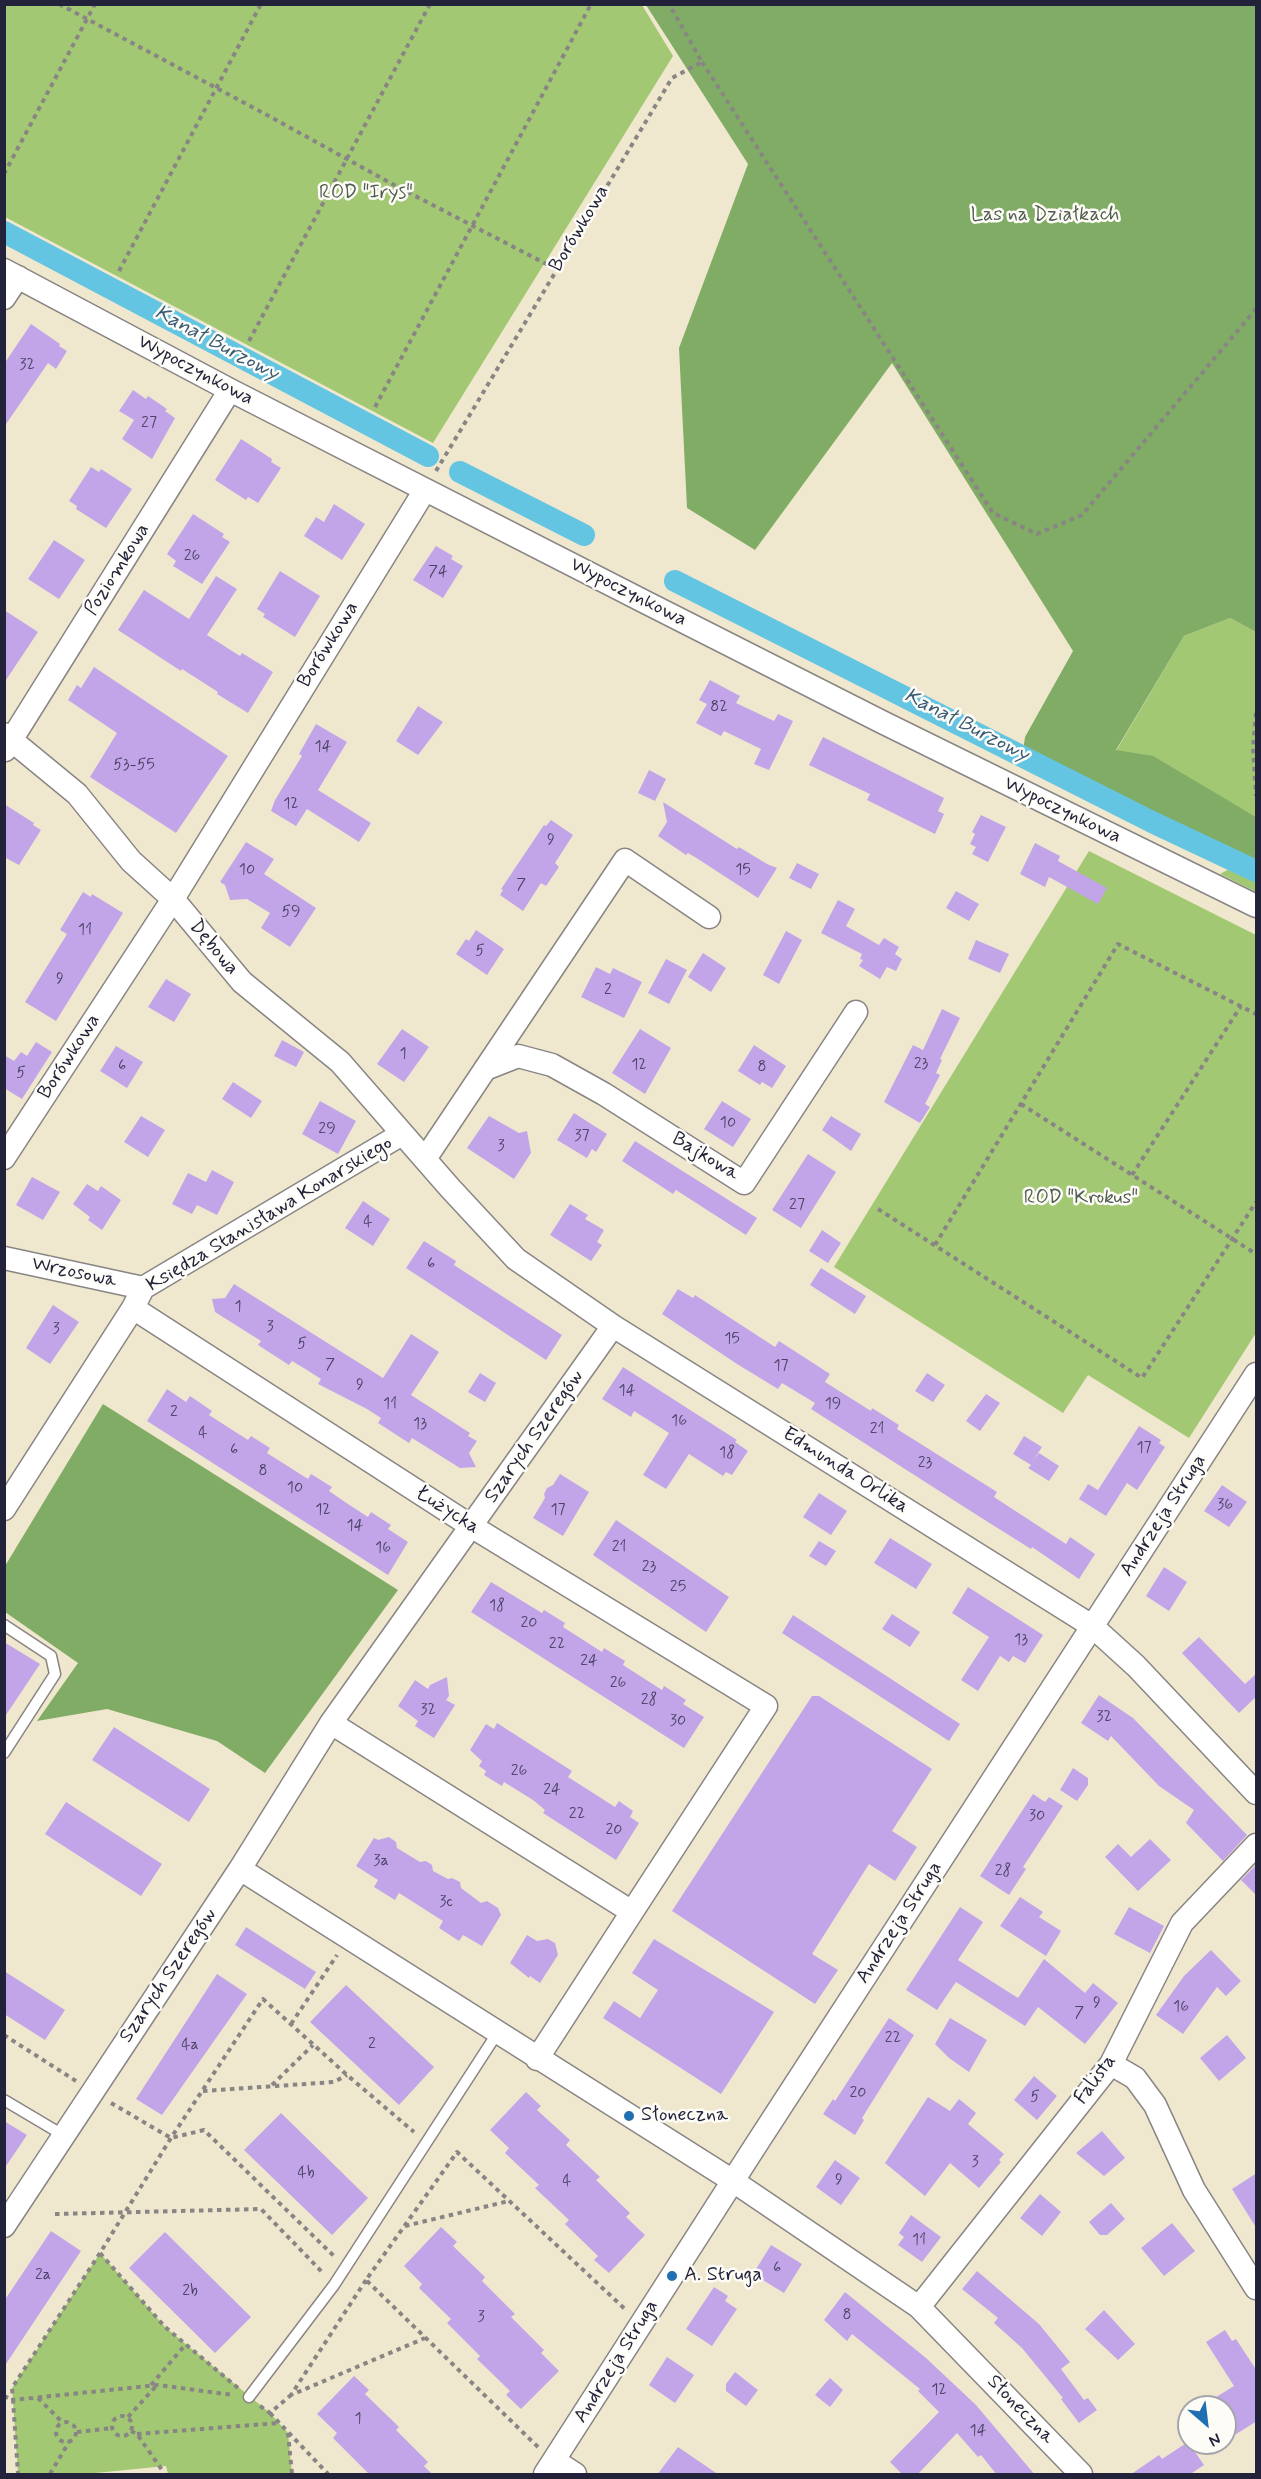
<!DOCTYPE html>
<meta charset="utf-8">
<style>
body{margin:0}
#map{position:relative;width:1261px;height:2479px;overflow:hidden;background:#f0e8ce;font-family:Mynerve,sans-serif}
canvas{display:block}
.frame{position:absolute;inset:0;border:6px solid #22223b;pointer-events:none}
.north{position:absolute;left:1177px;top:2395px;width:60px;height:60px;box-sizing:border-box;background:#fdfcf7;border:2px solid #a5a5ac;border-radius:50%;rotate:152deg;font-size:16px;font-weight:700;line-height:24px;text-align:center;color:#22223b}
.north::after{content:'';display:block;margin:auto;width:21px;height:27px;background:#1f6fb2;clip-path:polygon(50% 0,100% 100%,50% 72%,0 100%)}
</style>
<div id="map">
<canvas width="1261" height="2479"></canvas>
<div class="frame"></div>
<div class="north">N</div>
</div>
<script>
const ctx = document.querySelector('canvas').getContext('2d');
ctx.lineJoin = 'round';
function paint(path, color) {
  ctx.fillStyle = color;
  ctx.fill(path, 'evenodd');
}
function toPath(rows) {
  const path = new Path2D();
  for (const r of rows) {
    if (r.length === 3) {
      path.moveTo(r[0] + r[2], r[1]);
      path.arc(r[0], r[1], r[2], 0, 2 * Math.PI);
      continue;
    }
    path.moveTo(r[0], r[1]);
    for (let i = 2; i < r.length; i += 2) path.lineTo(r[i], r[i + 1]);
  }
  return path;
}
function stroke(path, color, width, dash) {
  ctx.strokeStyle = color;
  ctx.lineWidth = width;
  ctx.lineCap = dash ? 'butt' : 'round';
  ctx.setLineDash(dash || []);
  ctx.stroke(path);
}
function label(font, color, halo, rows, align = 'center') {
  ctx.font = font + ' Mynerve,sans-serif';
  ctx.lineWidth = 5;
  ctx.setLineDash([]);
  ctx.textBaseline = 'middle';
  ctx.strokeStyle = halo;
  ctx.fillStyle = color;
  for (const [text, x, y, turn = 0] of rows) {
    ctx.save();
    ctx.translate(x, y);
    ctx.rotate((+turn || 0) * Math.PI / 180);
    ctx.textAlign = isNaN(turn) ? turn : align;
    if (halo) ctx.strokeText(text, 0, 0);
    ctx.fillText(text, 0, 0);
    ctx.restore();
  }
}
const green = toPath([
 [4,5,642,5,673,56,433,443,5,217],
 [1230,618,1256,632,1256,817,1195,782,1116,751,1184,636],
 [1089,851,1256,935,1256,1333,1189,1438,1088,1375,1063,1413,834,1267],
 [1250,858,1256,861,1256,892,1220,874],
 [100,2253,165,2327,270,2413,288,2433,292,2474,168,2474,166,2466,85,2474,18,2474,12,2388]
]);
const forest = toPath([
 [646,5,1256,5,1256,632,1230,618,1184,636,1116,750,1153,756,1256,817,1256,861,1250,858,1217,856,1021,764,1025,737,1073,651,892,363,755,550,687,508,679,348,748,164],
 [103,1404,398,1590,265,1773,217,1741,107,1709,37,1721,78,1663,5,1612,5,1566]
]);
const canal = toPath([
 [4,232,428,456],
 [460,472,584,535],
 [675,581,1152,822,1256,871]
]);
const building = toPath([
 [31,324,60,344,59,346,67,351,56,369,48,363,4,427,4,364],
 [133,390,146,399,148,396,167,409,165,411,175,418,152,459,122,439,134,420,119,411],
 [241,439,272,459,271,462,281,468,258,503,248,497,246,500,215,480],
 [91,467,99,472,101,469,132,489,106,528,76,509,77,506,69,501],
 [334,504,365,524,342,560,304,536,316,517,324,522],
 [193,514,224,534,222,537,230,542,202,584,173,566,176,561,167,554],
 [54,540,85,560,59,599,28,579],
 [436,546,453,556,451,559,463,566,443,598,413,580],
 [280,571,320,596,295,637,263,617,265,614,257,609],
 [216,576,237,589,207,635,240,656,242,653,273,672,248,713,217,694,218,692,182,669,181,671,118,630,144,590,189,619],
 [4,610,38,632,4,683],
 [94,667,228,756,176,833,90,777,117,733,68,700,77,685,81,688],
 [710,680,740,696,736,703,774,721,778,714,793,721,769,770,754,764,761,749,724,731,721,736,696,723,707,704,699,700],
 [418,706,443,722,418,755,396,741],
 [316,724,347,742,318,790,371,823,359,842,307,809,296,826,271,811,275,800,302,756,299,754],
 [823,737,944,798,938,811,944,814,935,834,867,800,870,794,809,765],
 [649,770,666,779,655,801,638,793],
 [663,802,737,849,739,847,767,864,777,868,758,898,698,859,688,853,686,855,658,836,667,822],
 [4,804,34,823,33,825,41,830,19,865,4,857],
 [981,815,1006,827,988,862,972,854,976,847,970,844,975,834,972,832],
 [551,820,573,835,555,863,559,867,546,886,541,883,523,911,500,895,503,890,501,889,544,825,546,826],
 [246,842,274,859,264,874,316,908,290,947,261,928,270,913,247,899,230,900,225,885,220,882],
 [1035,843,1060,856,1058,861,1107,888,1098,904,1049,877,1045,887,1020,874],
 [797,863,819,874,811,889,789,878],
 [956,891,979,904,969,921,946,908],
 [83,892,91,897,92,894,123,913,56,1021,25,1002,67,934,60,930],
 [838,900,855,909,846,926,879,945,884,938,899,947,895,954,902,959,896,971,887,967,880,979,859,966,863,960,860,959,862,954,821,933],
 [476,930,504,949,487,975,456,954,466,939,469,941],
 [786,931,802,940,779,984,763,975],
 [976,940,1009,954,1000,973,968,959],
 [703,953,726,968,711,992,688,977],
 [666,959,687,970,669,1004,648,993],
 [596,967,610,974,613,968,642,982,624,1018,581,997],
 [166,979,191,994,174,1022,148,1007],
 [942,1009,960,1018,940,1059,942,1060,936,1073,940,1075,925,1104,930,1107,920,1123,884,1102,913,1045,923,1050],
 [402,1029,429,1047,404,1082,377,1064],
 [640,1029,671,1048,645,1094,612,1073],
 [282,1040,304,1052,296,1067,274,1056],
 [36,1042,52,1052,22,1099,4,1088,4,1055,14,1061,21,1052,27,1056],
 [754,1045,786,1066,772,1088,762,1082,760,1085,738,1071],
 [116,1046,143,1062,127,1088,100,1071],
 [233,1082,262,1101,251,1118,222,1099],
 [320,1101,356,1121,338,1154,302,1134],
 [722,1101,751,1119,733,1147,704,1129],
 [574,1113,607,1134,596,1152,592,1149,587,1158,557,1140],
 [141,1116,165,1130,148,1157,124,1142],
 [489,1116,519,1133,527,1131,531,1153,514,1179,467,1148],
 [831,1116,861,1134,851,1151,822,1130],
 [635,1141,757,1218,746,1235,676,1190,673,1194,622,1161],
 [808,1154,836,1172,801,1228,772,1210],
 [212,1170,234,1182,217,1215,197,1205,192,1214,172,1204,188,1173,206,1182],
 [32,1177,60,1192,43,1220,16,1205],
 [87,1184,98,1191,101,1186,121,1200,102,1230,88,1220,90,1217,73,1204],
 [363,1201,390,1219,373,1246,345,1228],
 [570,1204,588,1215,585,1219,604,1230,597,1242,602,1245,591,1261,550,1235],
 [822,1230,841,1243,828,1263,809,1251],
 [424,1241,456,1261,454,1265,562,1335,546,1360,406,1268],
 [821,1268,866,1296,855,1314,810,1285],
 [234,1284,383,1378,411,1334,439,1352,411,1395,470,1433,468,1436,477,1441,469,1453,476,1467,460,1468,412,1438,409,1443,378,1423,381,1418,367,1409,318,1384,321,1379,307,1370,292,1361,289,1365,258,1345,261,1341,215,1312,212,1299,225,1298],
 [678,1289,693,1298,695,1295,775,1347,779,1341,830,1374,825,1382,871,1411,872,1408,899,1425,897,1429,997,1492,994,1497,1066,1544,1070,1537,1095,1554,1079,1579,1032,1547,1031,1549,980,1517,811,1409,815,1403,782,1383,778,1389,737,1364,662,1314],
 [53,1305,79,1322,50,1364,26,1348],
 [623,1367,737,1440,735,1442,748,1451,732,1475,726,1472,723,1476,689,1454,666,1489,643,1475,669,1433,634,1411,631,1417,602,1399],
 [480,1373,496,1383,485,1402,468,1392],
 [927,1373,945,1385,933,1402,915,1391],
 [167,1389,186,1402,190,1396,212,1411,209,1415,248,1440,251,1436,270,1448,267,1453,308,1479,311,1474,332,1487,329,1491,348,1504,368,1517,371,1512,391,1525,388,1529,408,1542,388,1575,147,1421],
 [986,1394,1000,1403,980,1431,966,1421],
 [1139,1426,1161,1440,1159,1443,1165,1447,1137,1490,1127,1483,1106,1516,1079,1499,1088,1484,1098,1490],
 [1024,1436,1042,1447,1033,1461,1039,1453,1059,1466,1049,1481,1028,1468,1031,1465,1013,1454],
 [560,1474,589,1492,563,1536,533,1518,545,1498,544,1494,547,1488,553,1485],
 [1222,1485,1247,1502,1229,1527,1204,1511],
 [819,1493,847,1511,831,1535,803,1517],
 [616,1520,729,1597,706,1632,593,1555],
 [890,1538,932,1564,916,1589,874,1563],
 [819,1541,836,1551,826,1566,809,1556],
 [1164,1567,1187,1582,1169,1611,1146,1596],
 [491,1582,542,1613,544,1610,565,1623,563,1627,602,1652,604,1648,625,1661,623,1665,662,1690,664,1686,686,1700,683,1704,704,1717,684,1748,471,1612],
 [968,1587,1043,1635,1025,1663,1013,1656,1009,1662,1000,1656,978,1691,961,1680,989,1637,952,1613],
 [892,1614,920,1632,910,1647,882,1629],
 [793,1615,960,1724,949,1741,782,1633],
 [1199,1637,1245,1684,1257,1673,1257,1696,1239,1713,1182,1653],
 [4,1642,40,1664,4,1718],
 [447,1677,449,1696,446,1700,455,1705,434,1738,415,1726,418,1721,398,1706,415,1680,428,1689,430,1685],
 [1099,1695,1133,1718,1247,1835,1223,1861,1186,1823,1194,1810,1159,1786,1111,1736,1108,1741,1081,1723],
 [812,1696,819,1696,932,1769,892,1831,917,1847,895,1881,869,1864,812,1954,838,1970,815,2004,672,1911],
 [497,1723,572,1771,568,1777,615,1807,619,1801,633,1811,630,1817,639,1823,616,1860,543,1813,545,1810,533,1800,504,1782,502,1786,484,1775,486,1771,479,1766,482,1761,470,1750,486,1724,494,1729],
 [114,1727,210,1789,189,1822,92,1760],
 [1073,1768,1088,1778,1088,1785,1077,1801,1060,1790],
 [1033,1794,1045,1802,1049,1797,1063,1806,1023,1867,1026,1869,1009,1895,980,1876],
 [66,1802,162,1864,141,1896,45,1834],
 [389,1837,396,1842,397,1848,420,1862,426,1861,432,1865,433,1871,448,1879,452,1878,460,1882,461,1888,481,1903,487,1901,498,1908,501,1915,482,1946,463,1935,459,1941,439,1928,443,1921,399,1893,395,1900,374,1887,378,1880,356,1866,374,1838,378,1840],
 [1150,1839,1171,1860,1138,1891,1105,1857,1118,1844,1131,1857],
 [1257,1864,1257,1896,1241,1880],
 [1020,1897,1043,1912,1039,1917,1061,1931,1046,1956,1000,1926],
 [960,1907,983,1922,958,1960,1018,1998,1044,1959,1085,1993,1093,1983,1118,2003,1085,2044,1038,2007,1025,2026,956,1982,937,2010,906,1990],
 [1129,1907,1164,1926,1150,1953,1114,1934],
 [246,1927,316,1972,305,1989,235,1945],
 [527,1935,537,1941,548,1939,555,1943,558,1955,540,1983,530,1976,529,1978,510,1963],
 [654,1939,774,2012,721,2094,603,2018,614,2001,640,2018,658,1990,632,1973],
 [1211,1950,1241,1981,1226,1996,1217,1987,1183,2034,1156,2015,1184,1976],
 [4,1971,65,2010,45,2040,4,2014],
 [217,1974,247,1994,162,2115,136,2099],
 [346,1985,434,2067,399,2105,310,2022],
 [889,2018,914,2035,862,2118,864,2120,855,2135,823,2114,833,2099,835,2101],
 [950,2018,987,2040,969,2072,949,2058,935,2044],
 [1227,2035,1246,2058,1219,2081,1200,2058],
 [1034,2076,1057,2096,1037,2120,1014,2100],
 [526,2092,541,2106,537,2110,570,2140,566,2145,600,2177,596,2180,630,2213,626,2217,645,2235,609,2273,594,2260,598,2256,565,2224,569,2220,535,2188,539,2185,505,2153,509,2148,490,2130],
 [928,2097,950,2111,959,2099,976,2113,968,2124,1004,2154,999,2160,1001,2162,979,2188,950,2163,925,2196,885,2163],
 [281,2113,368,2198,332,2235,244,2150],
 [4,2121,27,2135,4,2169],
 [1102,2131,1125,2158,1104,2176,1076,2153],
 [835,2160,860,2178,841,2205,816,2187],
 [1257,2173,1257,2229,1232,2189],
 [1040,2194,1061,2212,1042,2236,1020,2218],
 [1111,2203,1125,2219,1107,2235,1100,2235,1089,2222],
 [911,2215,941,2237,922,2262,898,2245,904,2237,899,2233],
 [1172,2223,1195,2251,1164,2276,1141,2248],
 [441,2227,457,2242,453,2246,485,2277,482,2281,515,2314,511,2317,544,2350,541,2353,559,2371,521,2409,506,2395,510,2391,477,2359,480,2356,447,2323,451,2319,419,2288,422,2284,404,2266],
 [51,2231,81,2251,4,2367,4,2301],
 [165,2232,251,2317,215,2353,129,2268],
 [771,2245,802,2264,784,2293,753,2274],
 [977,2271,1039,2324,1070,2362,1061,2369,1084,2400,1088,2398,1097,2410,1079,2423,1061,2399,1063,2398,1022,2348,994,2323,998,2318,962,2289],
 [714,2287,728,2296,725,2301,737,2309,712,2346,686,2329],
 [845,2292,926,2358,976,2405,1035,2475,997,2475,981,2455,978,2457,957,2433,917,2475,903,2475,890,2462,939,2412,918,2391,920,2389,852,2334,847,2341,824,2320],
 [1104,2310,1135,2344,1118,2360,1085,2329],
 [1225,2330,1232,2341,1236,2339,1257,2371,1257,2421,1225,2441,1225,2407,1200,2407,1234,2386,1206,2342],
 [667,2357,694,2375,675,2403,649,2385],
 [735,2372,758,2390,746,2406,726,2391,726,2384],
 [354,2376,369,2390,365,2394,399,2427,396,2430,428,2462,424,2466,433,2475,370,2475,333,2438,337,2433,317,2414],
 [830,2378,843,2390,830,2407,815,2395],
 [1188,2442,1204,2465,1189,2475,1130,2475,1159,2455,1162,2459],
 [678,2447,719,2475,657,2475]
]);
const path = toPath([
 [59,4,267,115,396,186,556,269],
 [702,62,993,513,1037,534,1082,515,1256,309],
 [4,174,95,4],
 [119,271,261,4],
 [249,341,430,4],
 [375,407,591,4],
 [436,471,672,78,702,62,669,4],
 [1256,713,1253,748,1256,796],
 [1021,1104,1256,1254],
 [1132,1175,1241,1006],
 [878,1209,1142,1378,1256,1202],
 [935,1245,1118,944,1256,1014],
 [291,2024,337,1955],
 [4,2035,76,2081],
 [272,2085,313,2045],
 [203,2091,334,2082,347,2075],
 [111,2103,171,2138,204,2130,336,2258],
 [55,2214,261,2209,323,2273],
 [405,2226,509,2201],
 [100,2253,12,2388,13,2400,158,2385,233,2395],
 [366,2280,291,2395,425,2338],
 [151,2385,186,2344],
 [238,2388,165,2327,100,2253,171,2138,263,1999,347,2075,414,2132],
 [4,2396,13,2400,18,2474],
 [38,2398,62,2422],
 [260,2406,270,2413,291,2395],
 [270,2413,328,2474],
 [122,2426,10],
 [128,2417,157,2385],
 [66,2432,10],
 [131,2431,137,2434,162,2470],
 [77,2432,112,2428],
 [288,2433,292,2474],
 [137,2434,279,2423],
 [538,2447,366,2280,457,2152,626,2310],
 [50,2474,69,2442]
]);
const service = toPath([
 [4,1625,51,1656,55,1674,4,1753],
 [4,2100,63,2135],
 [249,2397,334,2285,498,2032]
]);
const minor = toPath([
 [4,270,230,390,649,604,884,723,1256,906],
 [4,298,18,277],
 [4,734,77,794,131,861,173,899,242,982,340,1062,450,1188,516,1259,613,1326,1092,1626,1136,1666,1256,1793],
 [5,750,230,390],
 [485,1069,518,1056,552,1065,604,1094,744,1183,856,1012],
 [4,1158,173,899,425,490],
 [425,1159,625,860,709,917],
 [4,1258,143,1288],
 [133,1308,471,1526,766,1706,632,1912],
 [4,1509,133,1308,143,1288,402,1134],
 [331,1723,632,1912,537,2059],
 [240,1869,733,2181,919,2307,1081,2474],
 [1111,2064,1135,2078,1155,2105,1194,2190,1256,2288],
 [4,2226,240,1869,331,1723,613,1326],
 [919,2307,1111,2064,1182,1923,1256,1845],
 [555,2461,575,2474],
 [545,2474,754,2148,1256,1374]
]);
const markers = [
 [629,2116,6,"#1f6fb2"],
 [672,2276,6,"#1f6fb2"]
];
const numberNames = [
 ["32",27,366],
 ["27",149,424],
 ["26",192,557],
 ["74",438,573],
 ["82",719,708],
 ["14",323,748],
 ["53-55",134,766],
 ["12",291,805],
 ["9",551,841],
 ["10",247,871],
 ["15",743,871],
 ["7",521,886],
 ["59",291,913],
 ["11",85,931],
 ["5",480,952],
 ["9",60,980],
 ["2",608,991],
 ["1",403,1055],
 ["23",921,1065],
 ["12",639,1066],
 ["6",122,1067],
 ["8",762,1068],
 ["5",21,1074],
 ["10",728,1124],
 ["29",327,1130],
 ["37",582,1137],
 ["3",501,1147],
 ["27",797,1206],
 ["4",368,1223],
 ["6",431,1265],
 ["1",238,1308],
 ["3",270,1328],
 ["3",56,1330],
 ["15",732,1340],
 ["5",302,1345],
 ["7",330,1366],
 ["17",781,1367],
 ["9",360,1386],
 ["14",627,1392],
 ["11",390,1405],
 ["19",833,1405],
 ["2",174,1413],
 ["16",679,1422],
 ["13",420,1425],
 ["21",877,1430],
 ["4",203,1434],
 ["17",1144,1449],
 ["6",234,1451],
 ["18",727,1454],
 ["23",925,1464],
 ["8",263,1472],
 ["10",295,1489],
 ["36",1225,1506],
 ["12",323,1511],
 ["17",558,1511],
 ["14",355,1527],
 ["21",619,1548],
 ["16",383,1549],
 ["23",649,1568],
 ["25",678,1588],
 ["18",497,1607],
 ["20",529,1624],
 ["13",1021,1641],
 ["22",557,1645],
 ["24",589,1662],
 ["26",618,1684],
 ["28",649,1701],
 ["32",428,1711],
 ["32",1104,1718],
 ["30",678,1722],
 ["26",519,1772],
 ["24",552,1791],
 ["22",577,1815],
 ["30",1037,1817],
 ["20",614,1831],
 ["3a",381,1862],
 ["28",1003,1872],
 ["3c",446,1903],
 ["9",1097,2004],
 ["16",1181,2008],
 ["7",1079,2014],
 ["22",893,2039],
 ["2",372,2045],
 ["4a",190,2046],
 ["20",858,2094],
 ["5",1035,2098],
 ["3",975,2163],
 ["4b",306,2174],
 ["9",839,2181],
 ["4",567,2182],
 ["11",919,2241],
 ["6",777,2269],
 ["2a",43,2276],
 ["2b",190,2292],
 ["8",847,2316],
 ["3",481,2318],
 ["12",939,2391],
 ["1",358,2420],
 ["14",978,2432]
];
const parkNames = [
 ["ROD \"Irys\"",366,194],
 ["Las na Działkach",1045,216],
 ["ROD \"Krokus\"",1081,1199]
];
const streetNames = [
 ["Borówkowa",580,229,-59],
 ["Wypoczynkowa",195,371,28],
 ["Poziomkowa",118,570,-58],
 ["Wypoczynkowa",628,593,27],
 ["Borówkowa",329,645,-58],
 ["Wypoczynkowa",1062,811,26],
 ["Dębowa",213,948,50],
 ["Borówkowa",70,1057,-57],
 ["Bajkowa",705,1157,31],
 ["Księdza Stanisława Konarskiego",270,1215,-31],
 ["Wrzosowa",74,1273,12],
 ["Szarych Szeregów",535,1437,-55],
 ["Edmunda Orlika",845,1471,32],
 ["Łużycka",447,1511,32],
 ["Andrzeja Struga",1164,1516,-57],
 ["Andrzeja Struga",900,1923,-57],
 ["Szarych Szeregów",169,1976,-56],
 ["Falista",1096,2080,-54],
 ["Andrzeja Struga",617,2362,-58],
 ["Słoneczna",1020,2410,46]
];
const poiNames = [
 ["Słoneczna",641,2116],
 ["A. Struga",684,2276]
];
const waterNames = [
 ["Kanał Burzowy",216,344,28],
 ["Kanał Burzowy",966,726,27]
];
paint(green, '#a2c873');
paint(forest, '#81ac65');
stroke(canal, '#63c5e2', 22);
paint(building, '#c2a5e8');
stroke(service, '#898584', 13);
stroke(minor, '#898584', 25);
stroke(path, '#898584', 4, [4.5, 4.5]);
stroke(service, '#fff', 10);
stroke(minor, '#fff', 22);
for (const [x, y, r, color] of markers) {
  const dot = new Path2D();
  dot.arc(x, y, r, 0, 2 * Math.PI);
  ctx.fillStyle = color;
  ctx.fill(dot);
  stroke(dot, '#fdfcf7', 2);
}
label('16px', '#4a4366', null, numberNames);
label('20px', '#4f5c4f', '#fdfcf7', parkNames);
label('20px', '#22223b', '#fdfcf7', streetNames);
label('20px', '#22223b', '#fdfcf7', poiNames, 'left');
label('italic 21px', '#395b75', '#fdfcf7', waterNames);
</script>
